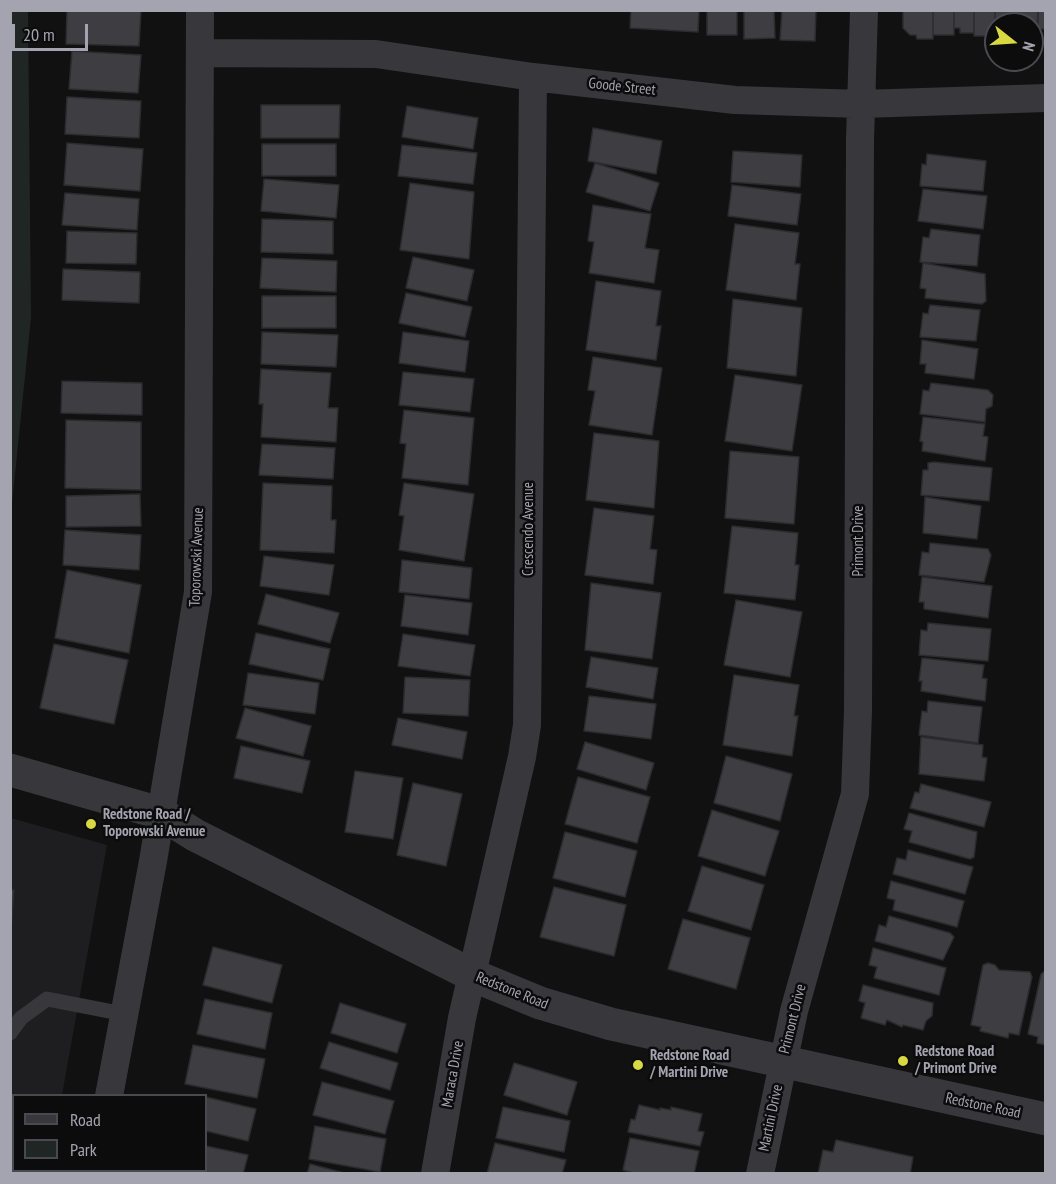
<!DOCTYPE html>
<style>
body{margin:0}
#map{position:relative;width:1056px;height:1184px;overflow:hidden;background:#111112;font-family:"PT Sans Narrow",sans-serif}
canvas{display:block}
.frame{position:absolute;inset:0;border:12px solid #a4a4b1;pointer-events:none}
.legend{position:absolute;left:12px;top:1094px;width:195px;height:78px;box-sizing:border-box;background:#0c0c0d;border:2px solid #49494f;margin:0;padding:8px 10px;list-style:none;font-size:18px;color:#a4a4b1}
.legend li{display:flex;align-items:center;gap:12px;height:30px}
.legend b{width:30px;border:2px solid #49494f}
.north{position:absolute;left:984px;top:12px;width:60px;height:60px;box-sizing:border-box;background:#0c0c0d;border:2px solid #49494f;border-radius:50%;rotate:107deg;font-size:16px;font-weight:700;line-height:24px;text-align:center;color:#a4a4b1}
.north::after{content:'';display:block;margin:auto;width:21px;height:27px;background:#d8d842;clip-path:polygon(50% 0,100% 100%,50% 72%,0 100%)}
.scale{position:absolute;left:12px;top:24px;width:76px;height:27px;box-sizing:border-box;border:3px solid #a4a4b1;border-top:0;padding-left:8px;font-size:18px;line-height:21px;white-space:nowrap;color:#a4a4b1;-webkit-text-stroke:4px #0c0c0d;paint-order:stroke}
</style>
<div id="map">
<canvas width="1056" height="1184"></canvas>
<div class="frame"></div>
<ul class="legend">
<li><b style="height:8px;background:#38373c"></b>Road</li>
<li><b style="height:16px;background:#202623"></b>Park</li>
</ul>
<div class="north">N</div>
<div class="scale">20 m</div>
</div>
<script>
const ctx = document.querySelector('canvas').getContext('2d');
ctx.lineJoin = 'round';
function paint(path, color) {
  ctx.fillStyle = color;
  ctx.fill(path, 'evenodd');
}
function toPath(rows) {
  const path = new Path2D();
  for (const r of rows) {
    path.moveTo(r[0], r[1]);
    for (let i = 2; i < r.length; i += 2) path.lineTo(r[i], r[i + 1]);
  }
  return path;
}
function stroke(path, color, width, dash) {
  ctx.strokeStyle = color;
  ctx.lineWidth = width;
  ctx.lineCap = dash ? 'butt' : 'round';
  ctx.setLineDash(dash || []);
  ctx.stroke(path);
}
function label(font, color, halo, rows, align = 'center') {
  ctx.font = font + ' "PT Sans Narrow",sans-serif';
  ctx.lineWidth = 5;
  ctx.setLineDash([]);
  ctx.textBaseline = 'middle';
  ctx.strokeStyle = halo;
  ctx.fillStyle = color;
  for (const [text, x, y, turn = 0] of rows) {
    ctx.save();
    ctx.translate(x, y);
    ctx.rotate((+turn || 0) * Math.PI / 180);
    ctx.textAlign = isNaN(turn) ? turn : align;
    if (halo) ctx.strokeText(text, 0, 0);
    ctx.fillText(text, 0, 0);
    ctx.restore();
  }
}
const built = toPath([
 [11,818,107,845,62,1095,14,1096,14,1170,48,1171,48,1173,11,1174]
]);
const green = toPath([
 [28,11,31,317,11,514,10,11]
]);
const building = toPath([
 [67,10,141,10,139,46,66,44,67,10],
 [631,10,699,10,698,32,630,28,631,10],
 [707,10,737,10,737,35,707,35,707,10],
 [744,10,774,10,775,38,744,39,744,10],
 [782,10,816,10,815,41,780,40,782,10],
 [903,10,933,10,933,39,917,39,916,35,910,35,903,28,903,10],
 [933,10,954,10,954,35,933,35,933,10],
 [954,10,974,10,974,33,960,33,960,28,954,28,954,10],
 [974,10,995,10,995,36,974,36,974,10],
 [995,10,1015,10,1015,24,996,24,995,30,995,10],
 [1015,10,1038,10,1038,27,1032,27,1032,24,1015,24,1015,10],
 [1038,10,1046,10,1046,33,1044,29,1037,29,1038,10],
 [72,51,141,55,138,93,69,89,72,51],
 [67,97,141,101,139,138,65,134,67,97],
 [261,105,340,105,339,138,261,138,261,105],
 [407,106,478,118,473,149,402,137,407,106],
 [593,128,662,141,656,174,588,161,593,128],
 [67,143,143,149,140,191,64,185,67,143],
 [262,144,336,144,336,176,262,176,262,144],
 [402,145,477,153,473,184,398,176,402,145],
 [733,151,802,155,800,187,731,182,733,151],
 [927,154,986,161,983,191,920,186,922,164,926,165,927,154],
 [595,163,659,183,650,211,586,192,595,163],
 [264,179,339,185,336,218,261,211,264,179],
 [410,183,474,192,469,259,400,250,410,183],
 [732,185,801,194,797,225,728,216,732,185],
 [923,189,987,196,983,229,918,221,923,189],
 [65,193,139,199,137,230,62,225,65,193],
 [593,205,651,214,645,248,659,250,654,283,589,273,594,242,588,241,593,205],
 [262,219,333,221,333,254,261,252,262,219],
 [735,224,799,233,795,264,800,264,796,300,726,290,735,224],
 [931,229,980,235,977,266,920,262,923,237,929,238,931,229],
 [67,231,137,233,136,264,66,263,67,231],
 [413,257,474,270,467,301,406,288,413,257],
 [262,258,337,261,336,292,260,288,262,258],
 [923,263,985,274,986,301,982,304,925,298,926,289,920,288,923,263],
 [63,269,140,272,139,303,62,300,63,269],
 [596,281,661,291,656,326,661,326,656,360,586,350,596,281],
 [406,293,472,307,465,337,399,323,406,293],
 [262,296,336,296,336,328,262,328,262,296],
 [733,299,802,308,796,376,727,368,733,299],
 [930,305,980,310,976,341,920,337,923,313,928,314,930,305],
 [262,332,338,335,336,367,261,364,262,332],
 [403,332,469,341,465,372,399,363,403,332],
 [922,340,978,349,974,379,925,373,926,364,920,364,922,340],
 [593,357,662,368,652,435,589,425,595,391,588,390,593,357],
 [261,369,331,373,328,408,338,408,336,442,261,437,263,404,259,404,261,369],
 [403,372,474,379,470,412,399,405,403,372],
 [735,375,802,385,792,451,725,441,735,375],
 [62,381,142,383,142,415,61,413,62,381],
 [931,383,988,390,993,395,992,406,986,409,985,422,920,414,923,390,929,391,931,383],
 [404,410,474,418,468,485,402,478,406,444,400,443,404,410],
 [923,417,985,424,983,436,988,437,985,461,922,451,923,442,920,441,923,417],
 [66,420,141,422,141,490,65,488,66,420],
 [594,433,659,441,654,508,586,500,594,433],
 [262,444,335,448,333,479,259,475,262,444],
 [730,451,799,457,794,524,725,518,730,451],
 [934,462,992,468,989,501,921,495,923,470,928,470,928,463,934,462],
 [263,483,332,486,331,520,336,520,334,553,260,550,263,483],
 [404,483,474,494,464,561,399,550,404,516,399,515,404,483],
 [140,494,141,526,66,527,66,496,140,494],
 [925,497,981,506,977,539,923,533,925,497],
 [594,508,654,516,650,549,657,550,653,584,585,575,594,508],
 [732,526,798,533,795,565,799,565,795,600,724,593,732,526],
 [65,530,141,535,139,570,63,565,65,530],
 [930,543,988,549,991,555,984,582,919,575,922,552,929,553,930,543],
 [264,556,334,565,329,595,260,586,264,556],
 [402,560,472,568,469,599,399,592,402,560],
 [67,570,141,585,129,653,55,638,67,570],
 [922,577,992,586,988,618,924,609,924,602,919,602,922,577],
 [591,583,661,593,652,659,585,650,591,583],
 [266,594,339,613,330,643,258,624,266,594],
 [405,595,472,603,468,635,401,626,405,595],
 [736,600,802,612,790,677,724,665,736,600],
 [928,623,991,629,988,661,919,655,921,630,927,631,928,623],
 [256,633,330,649,323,680,249,664,256,633],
 [403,634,475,645,470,676,398,666,403,634],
 [54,644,128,660,114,724,40,708,54,644],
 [591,657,658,668,653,699,586,687,591,657],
 [922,658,984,665,982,678,987,679,985,701,921,691,922,681,919,681,922,658],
 [248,673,319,683,315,714,243,705,248,673],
 [734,675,799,685,794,716,798,716,792,756,723,745,734,675],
 [405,677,470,680,468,716,403,713,405,677],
 [589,696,656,704,651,739,584,731,589,696],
 [928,701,982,707,978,743,919,735,922,711,927,712,928,701],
 [245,708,311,726,303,756,236,738,245,708],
 [398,718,467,732,462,759,392,745,398,718],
 [921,737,983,745,982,757,987,758,984,781,919,774,921,737],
 [585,742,654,763,646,790,577,769,585,742],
 [241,746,310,761,302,793,234,778,241,746],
 [726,756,792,774,780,821,714,803,726,756],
 [355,771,403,778,393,839,345,832,355,771],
 [578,777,650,797,637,843,565,824,578,777],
 [413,783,462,794,446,866,397,855,413,783],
 [921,784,991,802,984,827,910,808,915,792,919,793,921,784],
 [712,810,779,831,765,876,698,856,712,810],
 [909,813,977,832,974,857,970,859,909,842,912,831,904,829,909,813],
 [565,832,637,851,625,897,553,878,565,832],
 [908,850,973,867,965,894,893,874,897,858,906,860,908,850],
 [702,866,764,885,751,930,688,911,702,866],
 [891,881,964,901,957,927,893,910,895,900,887,898,891,881],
 [554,887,626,905,614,956,540,937,554,887],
 [10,889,14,890,10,945,10,889],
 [889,916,950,933,954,937,943,960,875,941,879,925,886,927,889,916],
 [683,919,750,938,736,989,668,969,683,919],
 [213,947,282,965,272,1003,203,985,213,947],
 [873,948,946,968,939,995,874,978,877,967,869,965,873,948],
 [988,963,995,965,999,970,1030,972,1032,977,1019,1035,1009,1033,1008,1038,980,1031,981,1027,971,1025,983,965,988,963],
 [1046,970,1046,1045,1037,1043,1038,1037,1028,1034,1041,974,1046,970],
 [863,985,933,1003,932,1016,926,1021,923,1030,903,1025,902,1027,887,1020,885,1025,861,1018,865,1003,859,1001,863,985],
 [205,999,272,1013,265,1049,197,1034,205,999],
 [340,1003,406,1024,397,1053,331,1033,340,1003],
 [329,1042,398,1063,390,1090,320,1068,329,1042],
 [193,1045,265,1059,257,1098,185,1084,193,1045],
 [514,1063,577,1082,567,1115,504,1095,514,1063],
 [322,1082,394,1101,385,1134,313,1115,322,1082],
 [206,1097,256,1109,248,1141,206,1131,206,1097],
 [639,1105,660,1110,660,1108,671,1110,671,1107,702,1114,698,1131,704,1132,700,1146,628,1132,631,1119,635,1120,639,1105],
 [503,1107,570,1121,564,1152,496,1138,503,1107],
 [315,1126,386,1139,380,1172,309,1159,315,1126],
 [630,1138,699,1151,694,1174,637,1174,623,1170,630,1138],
 [836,1140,913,1157,910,1174,818,1174,823,1150,833,1152,836,1140],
 [495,1143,566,1160,562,1174,487,1174,495,1143],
 [206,1146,248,1155,243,1174,168,1174,169,1170,206,1170,206,1146],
 [310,1164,348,1174,307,1174,310,1164]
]);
const service = toPath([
 [10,1033,21,1018,47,999,124,1014]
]);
const minor = toPath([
 [200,53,376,54,533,77,735,100,862,104,1046,98],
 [109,1096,153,861,198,592,200,10],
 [94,1174,95,1170],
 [435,1174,462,1018,522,757,527,725,533,77],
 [760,1174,794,1011,855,794,858,711,860,140,864,10]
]);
const tertiary = toPath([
 [10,770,160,813,195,835,472,975,540,1003,611,1024,1046,1119]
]);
const markers = [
 [91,824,6,"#d8d842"],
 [903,1061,6,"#d8d842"],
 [638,1065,6,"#d8d842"]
];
const streetNames = [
 ["Goode Street",622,87,6],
 ["Crescendo Avenue",529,529,-90],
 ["Primont Drive",859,541,-90],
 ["Toporowski Avenue",197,557,-88],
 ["Redstone Road",512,991,22],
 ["Primont Drive",793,1019,-76],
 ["Maraca Drive",453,1074,-80],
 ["Redstone Road",983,1106,12],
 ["Martini Drive",771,1118,-78]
];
const poiNames = [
 ["Redstone Road /",103,815],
 ["Toporowski Avenue",103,832],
 ["Redstone Road",915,1052],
 ["/ Primont Drive",915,1069],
 ["Redstone Road",650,1056],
 ["/ Martini Drive",650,1073]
];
paint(built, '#1e1d1f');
paint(green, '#202623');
paint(building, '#3e3e42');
stroke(building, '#2c2b2e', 1.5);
stroke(service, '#38373c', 15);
stroke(minor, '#38373c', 28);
stroke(tertiary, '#38373c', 33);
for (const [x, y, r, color] of markers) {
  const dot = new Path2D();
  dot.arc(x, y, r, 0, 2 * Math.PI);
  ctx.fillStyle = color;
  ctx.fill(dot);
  stroke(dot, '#0c0c0d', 2);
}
label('15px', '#a4a4b1', '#0c0c0d', streetNames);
label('bold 15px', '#a4a4b1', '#0c0c0d', poiNames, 'left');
</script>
